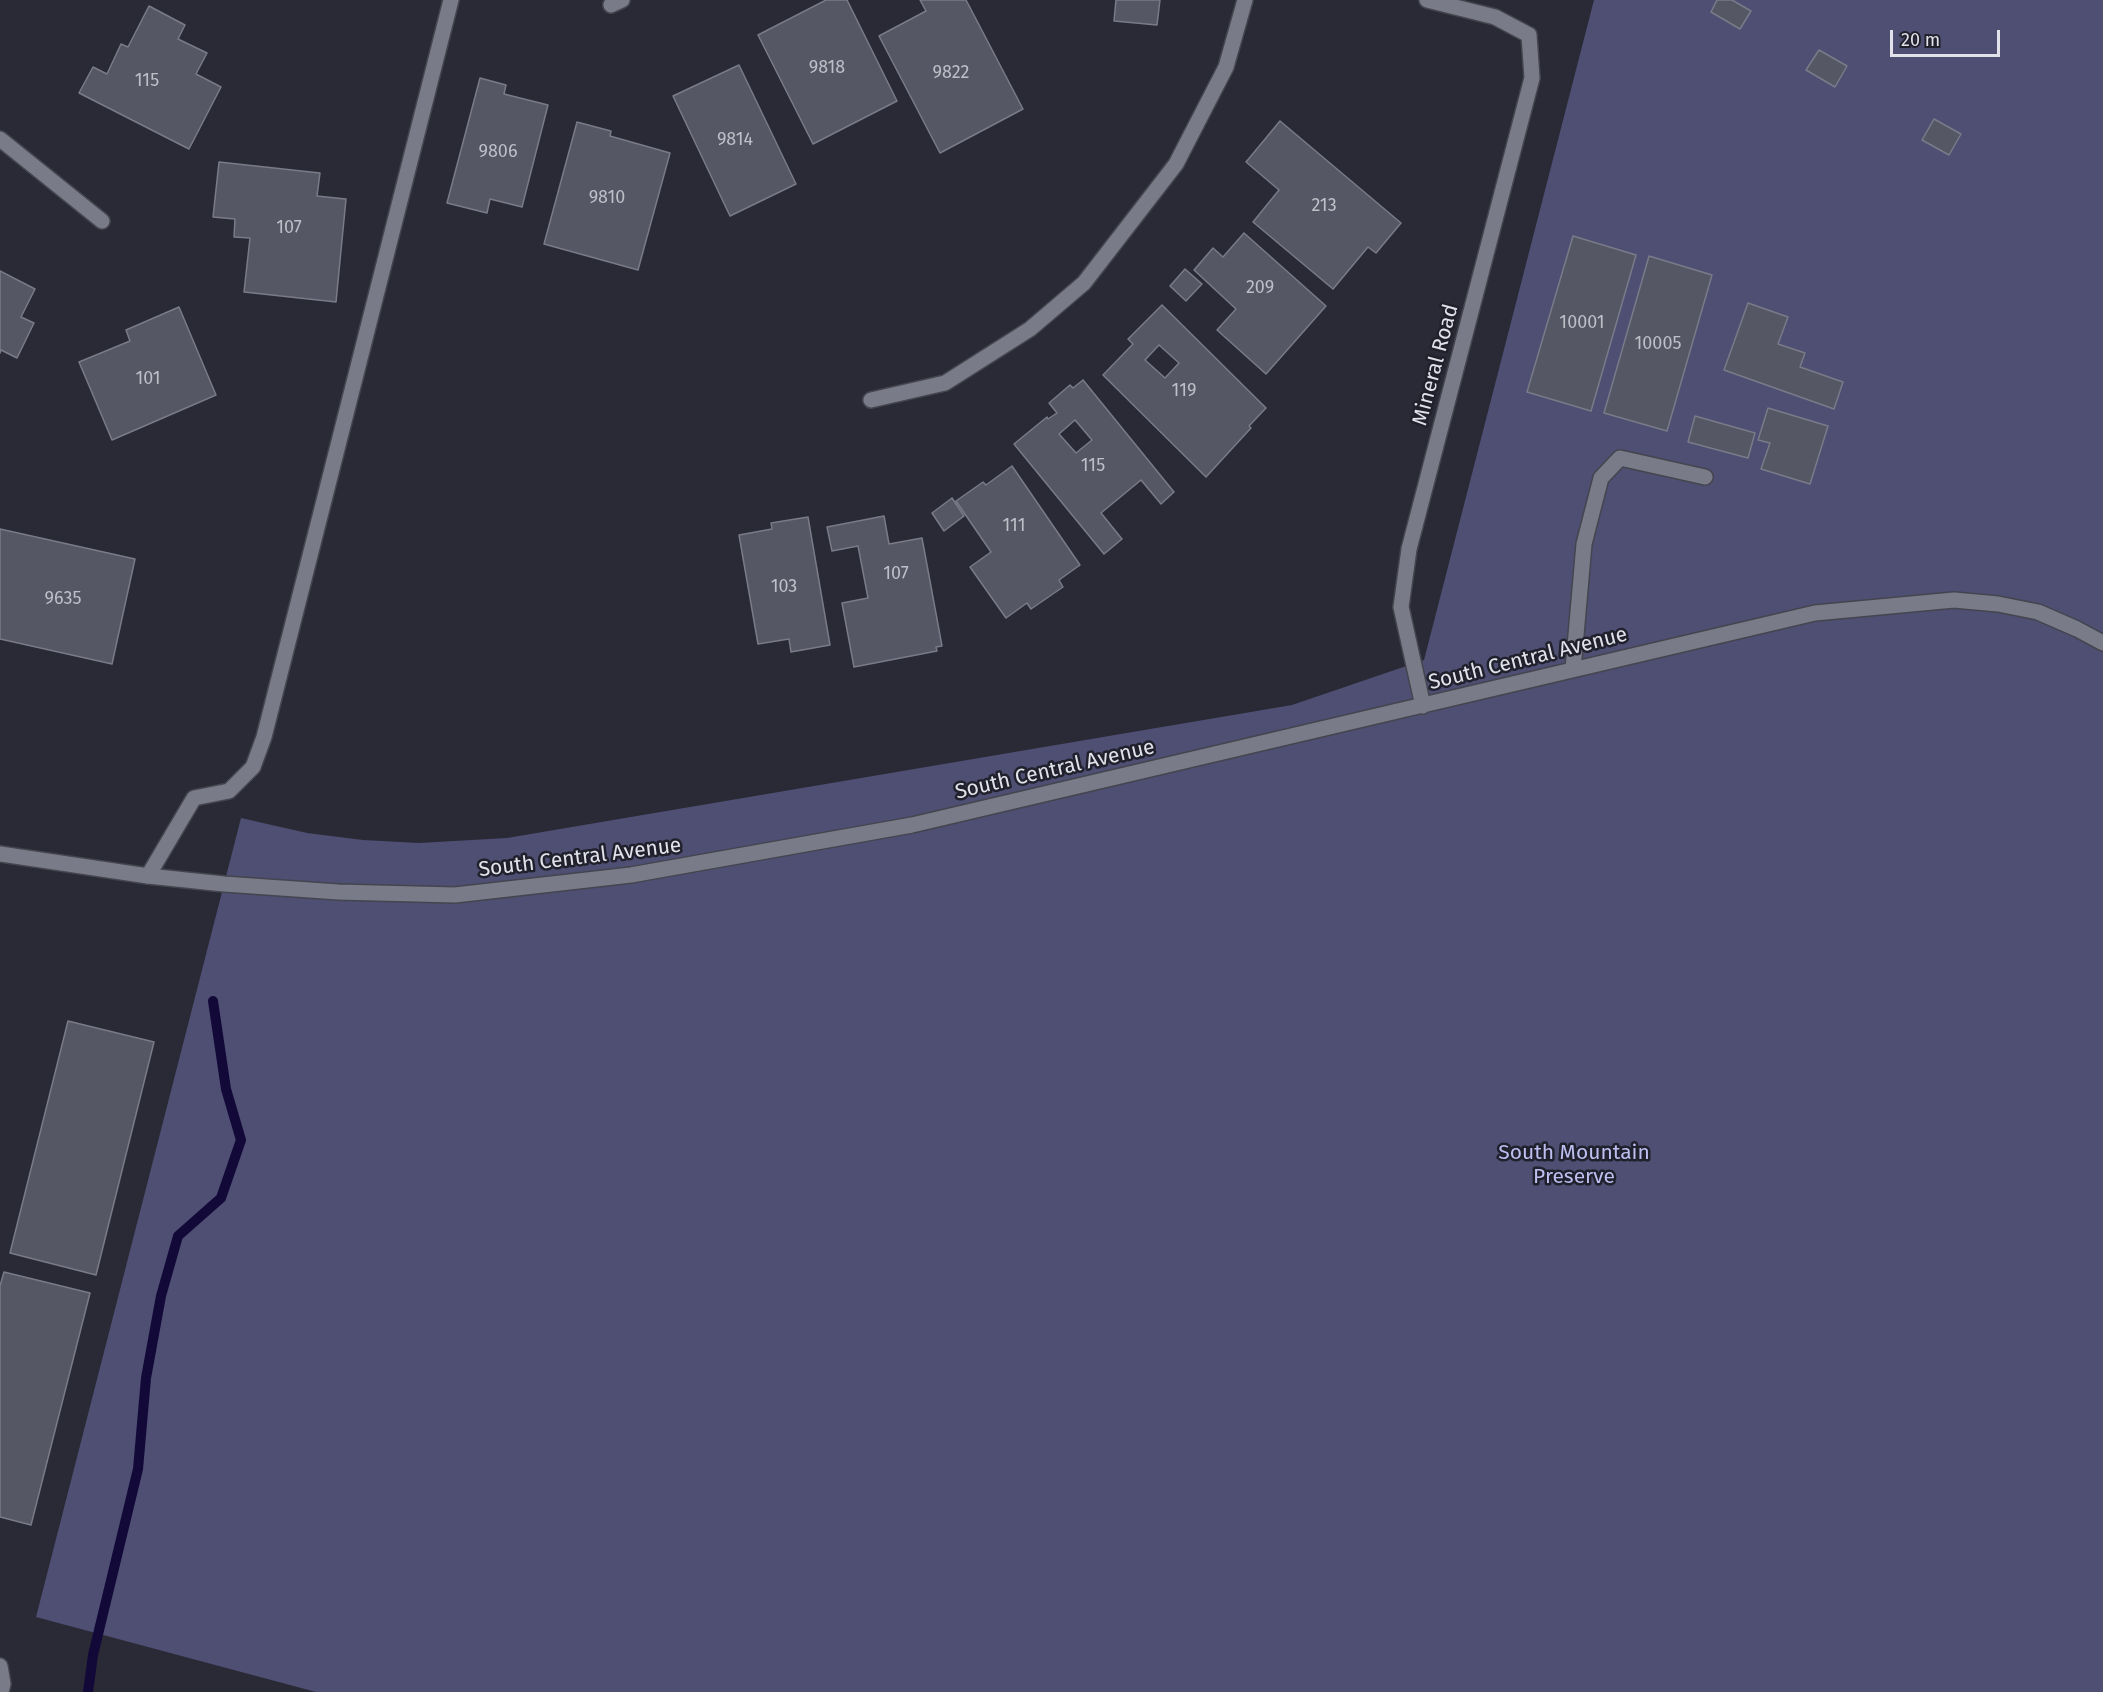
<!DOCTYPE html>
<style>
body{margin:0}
#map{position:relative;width:2103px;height:1692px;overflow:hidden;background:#2a2a36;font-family:"Fira Sans",sans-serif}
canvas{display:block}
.scale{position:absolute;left:1890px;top:30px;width:110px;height:27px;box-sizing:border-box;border:3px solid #e1e2ea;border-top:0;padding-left:8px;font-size:18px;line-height:21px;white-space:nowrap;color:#e1e2ea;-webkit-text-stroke:4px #20212c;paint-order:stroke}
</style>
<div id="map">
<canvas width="2103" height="1692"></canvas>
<div class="scale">20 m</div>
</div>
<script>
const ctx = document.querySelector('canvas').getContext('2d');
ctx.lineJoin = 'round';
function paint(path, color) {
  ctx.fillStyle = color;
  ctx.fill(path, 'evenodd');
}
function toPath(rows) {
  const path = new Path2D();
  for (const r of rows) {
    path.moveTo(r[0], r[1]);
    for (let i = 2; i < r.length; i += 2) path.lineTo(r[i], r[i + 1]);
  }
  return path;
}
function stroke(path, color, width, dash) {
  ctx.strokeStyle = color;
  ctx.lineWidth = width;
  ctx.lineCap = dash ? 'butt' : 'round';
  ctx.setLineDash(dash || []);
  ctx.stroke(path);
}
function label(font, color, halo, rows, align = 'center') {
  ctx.font = font + ' "Fira Sans",sans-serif';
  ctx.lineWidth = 5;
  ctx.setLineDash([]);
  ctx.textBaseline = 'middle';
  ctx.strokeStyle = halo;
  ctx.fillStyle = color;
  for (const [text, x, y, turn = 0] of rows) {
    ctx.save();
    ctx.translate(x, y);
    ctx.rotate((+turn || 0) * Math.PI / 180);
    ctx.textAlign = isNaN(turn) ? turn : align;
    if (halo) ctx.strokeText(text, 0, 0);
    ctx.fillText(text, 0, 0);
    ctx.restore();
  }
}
const green = toPath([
 [1594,0,2103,0,2103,1692,316,1692,36,1617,241,818,307,833,363,840,419,843,507,838,1292,705,1424,660]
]);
const stream = toPath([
 [88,1692,93,1655,138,1469,146,1378,161,1296,178,1236,221,1198,241,1140,226,1089,213,1001]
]);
const building = toPath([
 [826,0,847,0,897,101,813,144,758,35,826,0],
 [920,0,966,0,1023,109,940,153,879,36,926,11,920,0],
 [1116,0,1160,0,1157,25,1114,21,1116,0],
 [1717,0,1732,0,1751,11,1740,29,1711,12,1717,0],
 [149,6,185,25,178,39,207,53,196,74,221,87,189,149,79,93,93,67,107,74,121,44,128,47,149,6],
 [1819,50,1847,66,1835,87,1806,70,1819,50],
 [739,65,796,184,730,216,673,96,739,65],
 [480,78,506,85,504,94,548,105,522,207,490,199,487,213,447,203,480,78],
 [1934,119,1961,134,1949,155,1922,140,1934,119],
 [1280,121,1401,223,1376,253,1368,247,1333,289,1253,222,1279,190,1246,162,1280,121],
 [577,122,611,131,610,136,670,153,638,270,544,244,577,122],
 [219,162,320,173,317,196,346,199,336,302,244,292,250,238,234,237,235,219,213,217,219,162],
 [1244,233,1326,306,1266,374,1217,330,1236,309,1194,270,1213,248,1223,257,1244,233],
 [1573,236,1636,255,1591,411,1527,392,1573,236],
 [1649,256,1712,275,1667,431,1604,413,1649,256],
 [1185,269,1202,284,1186,301,1170,286,1185,269],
 [0,271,35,289,21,317,34,323,17,358,1,350,0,353,0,271],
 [1748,303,1788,317,1778,344,1805,353,1800,367,1843,382,1834,409,1724,370,1748,303],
 [1162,305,1266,408,1249,426,1251,428,1206,477,1103,375,1133,344,1128,339,1162,305],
 [1159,345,1179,363,1165,378,1145,360,1159,345],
 [179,307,216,395,112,440,79,362,130,341,126,330,179,307],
 [1083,380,1174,492,1161,504,1141,480,1101,513,1122,539,1104,554,1014,444,1047,417,1048,419,1057,413,1049,403,1070,385,1073,388,1083,380],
 [1075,420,1092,440,1076,453,1059,434,1075,420],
 [1768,408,1828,426,1810,484,1761,469,1770,443,1758,440,1768,408],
 [1695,416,1755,433,1748,458,1688,442,1695,416],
 [1012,466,1080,565,1059,580,1063,587,1031,609,1027,603,1006,618,970,567,991,552,956,501,983,482,986,485,1012,466],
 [952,498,964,516,944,531,932,513,952,498],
 [884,516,889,544,922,538,942,646,936,647,937,651,854,667,842,603,868,598,858,546,832,551,827,527,884,516],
 [808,517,830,645,791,652,789,639,758,644,739,535,772,529,771,523,808,517],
 [0,529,135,559,112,664,0,639,0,529],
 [68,1021,154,1042,96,1275,10,1253,68,1021],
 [4,1272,90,1293,31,1525,0,1517,0,1286,4,1272]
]);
const service = toPath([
 [1573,669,1584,544,1601,478,1620,458,1705,477],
 [148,876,194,798,229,791,253,767,264,737,451,0]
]);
const minor = toPath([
 [611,5,622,0],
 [0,139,102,221],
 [871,400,945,383,1030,329,1084,283,1176,164,1226,67,1245,0],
 [1423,706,1401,607,1409,549,1532,78,1529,35,1495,17,1427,0],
 [0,854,148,876,224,884,338,892,455,895,631,875,912,825,1815,613,1954,600,1998,604,2038,612,2077,629,2103,643],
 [0,1666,3,1684,1,1692]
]);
const numberNames = [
 ["9818",827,68],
 ["9822",951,73],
 ["115",147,81],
 ["9814",735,140],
 ["9806",498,152],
 ["9810",607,198],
 ["213",1324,206],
 ["107",289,228],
 ["209",1260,288],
 ["10001",1582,323],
 ["10005",1658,344],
 ["101",148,379],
 ["119",1184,391],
 ["115",1093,466],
 ["111",1014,526],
 ["107",896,574],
 ["103",784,587],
 ["9635",63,599]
];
const streetNames = [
 ["Mineral Road",1436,365,-75],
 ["South Central Avenue",1528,659,-14],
 ["South Central Avenue",1055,770,-13],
 ["South Central Avenue",580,858,-7]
];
const parkNames = [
 ["South Mountain",1574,1153],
 ["Preserve",1574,1177]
];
paint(green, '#4e4f73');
stroke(stream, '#120939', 10);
paint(building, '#565764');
stroke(building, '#7a7b89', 1.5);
stroke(service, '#44454e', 18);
stroke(minor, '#44454e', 18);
stroke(service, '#7a7b89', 15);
stroke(minor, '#7a7b89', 15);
label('18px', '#bebfc8', null, numberNames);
label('21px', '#e1e2ea', '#20212c', streetNames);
label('21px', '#bdbff1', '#20212c', parkNames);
</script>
